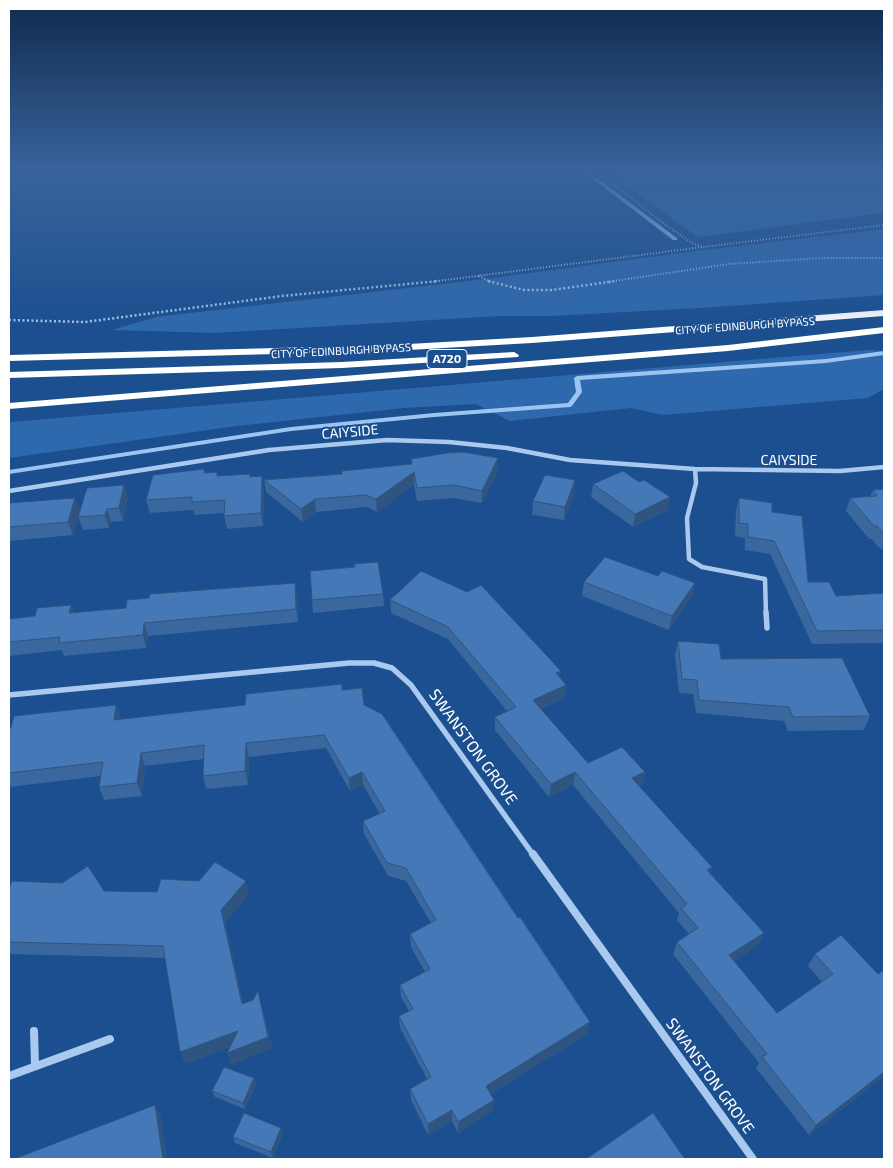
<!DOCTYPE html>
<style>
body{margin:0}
#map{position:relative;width:893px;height:1168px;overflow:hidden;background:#1b4f8f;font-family:"Exo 2",sans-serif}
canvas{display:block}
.frame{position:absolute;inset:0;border:10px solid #fff;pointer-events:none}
</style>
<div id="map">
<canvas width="893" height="1168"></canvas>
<div class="frame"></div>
</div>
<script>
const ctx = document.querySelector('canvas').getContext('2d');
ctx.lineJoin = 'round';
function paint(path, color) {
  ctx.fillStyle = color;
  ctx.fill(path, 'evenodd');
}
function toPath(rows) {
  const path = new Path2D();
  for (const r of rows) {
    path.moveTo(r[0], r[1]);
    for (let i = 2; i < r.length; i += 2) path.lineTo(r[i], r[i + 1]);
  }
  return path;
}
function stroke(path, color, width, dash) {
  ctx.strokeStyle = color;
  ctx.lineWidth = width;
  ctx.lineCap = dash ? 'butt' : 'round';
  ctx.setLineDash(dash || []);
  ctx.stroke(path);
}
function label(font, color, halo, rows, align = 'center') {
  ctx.font = font + ' "Exo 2",sans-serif';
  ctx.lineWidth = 4;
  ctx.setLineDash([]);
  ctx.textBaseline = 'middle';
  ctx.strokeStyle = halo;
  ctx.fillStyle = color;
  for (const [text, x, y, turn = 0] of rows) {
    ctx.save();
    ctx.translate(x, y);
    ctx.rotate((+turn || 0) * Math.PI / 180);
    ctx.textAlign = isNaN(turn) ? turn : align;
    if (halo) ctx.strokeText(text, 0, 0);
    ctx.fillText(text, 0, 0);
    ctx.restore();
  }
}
const green = toPath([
 [602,169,884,169,884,213,698,237],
 [884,229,884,295,699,308,551,316,499,316,215,333,112,330,156,317,477,280,704,250],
 [868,350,884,351,884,389,868,398,663,415,631,408,510,421,476,404,404,408,237,426,9,458,9,422]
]);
const stream = toPath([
 [580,169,585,169,677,238,677,240,673,240,580,169],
 [884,351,884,355,826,363,580,380,582,392,572,406,570,407,434,417,291,431,9,474,9,470,291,427,434,413,568,403,576,392,574,378,577,376,826,359,884,351]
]);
const pathFar1 = toPath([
 [594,169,667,226,692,243,703,247,884,225],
 [479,276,491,282],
 [430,282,703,247],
 [607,282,729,264,823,258,884,258]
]);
const path = toPath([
 [488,281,524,290,551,290,616,281],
 [9,320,85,322,282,296,439,281]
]);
const streetFar2 = toPath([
 [695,469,696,483,687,518,689,559,702,567,765,579,766,614],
 [9,491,269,450,387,440,449,442,507,448,570,460,695,469,840,471,884,467]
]);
const streetFar1 = toPath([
 [766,612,767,628],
 [9,695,349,663,374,663,392,668,411,685,534,856]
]);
const street = toPath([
 [533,854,753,1159],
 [34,1031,35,1066],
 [9,1076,110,1039]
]);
const highway = toPath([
 [884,310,884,316,532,343,391,351,9,361,9,355,391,345,532,337,884,310],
 [884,327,884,333,728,351,9,409,9,403,728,345,884,327],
 [514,352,519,355,518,357,342,368,9,378,9,372,342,362,514,352]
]);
const wall = toPath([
 [498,458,498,471,482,503,454,498,417,501,414,485,377,512,367,507,316,512,303,522,266,492,264,480,342,474,412,464,411,459],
 [204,469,205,473,217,472,218,476,251,477,264,489,263,526,227,529,224,516,224,513,195,515,193,510,150,513,146,500],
 [593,484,668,510,633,527,591,497],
 [124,485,128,498,123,521,111,522,109,528,83,530,78,517],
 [884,489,884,550,878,547,872,539,869,539,846,511,850,498,870,496,873,490],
 [574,493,564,520,532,515,533,501],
 [739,498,772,512,808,582,836,596,884,593,884,643,812,644,770,554,745,550,745,538,735,536,736,511],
 [9,503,80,511,73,535,9,541],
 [658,576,695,583,692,596,669,630,582,596,584,582],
 [383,594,384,606,313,613,312,600],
 [297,595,298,622,148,636,146,648,64,656,62,650,9,656,9,619,35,616,71,605,74,613],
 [390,600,560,678,566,685,565,698,541,709,588,763,645,772,642,785,639,786,712,867,710,873,764,933,758,945,734,961,777,1013,822,982,808,966,815,954,878,974,884,970,884,1076,809,1135,756,1068,759,1063,673,954,677,942,689,934,677,920,679,913,573,785,549,797,495,730,495,717,507,711,448,639,391,613],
 [678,641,721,659,870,716,864,730,788,731,784,721,696,713,693,694,679,693,675,655],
 [343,690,364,705,587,1034,490,1094,493,1111,458,1133,452,1121,428,1135,411,1100,410,1089,427,1079,400,1028,399,1016,409,1011,401,997,400,985,425,972,411,947,410,934,431,923,406,881,388,876,364,834,363,821,380,814,363,785,350,791,326,748,249,757,248,785,206,789,203,776,204,759,145,766,142,796,104,800,99,787,101,776,9,787,9,728,116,705,121,718,121,720,245,705],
 [9,889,249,894,225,922,243,1004,253,1000,258,991,272,1048,231,1064,227,1053,230,1047,185,1064,165,958,9,954],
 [254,1078,256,1084,245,1109,215,1097,212,1091],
 [281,1128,283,1133,273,1158,235,1143,233,1137]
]);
const shadedWall = toPath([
 [498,458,498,471,482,503,482,491],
 [414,472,414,485,377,512,376,499],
 [262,476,264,489,263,526,261,513],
 [575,480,574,493,564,520,565,507],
 [124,485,128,498,123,521,119,508],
 [670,497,668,510,633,527,635,514],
 [75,498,80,511,73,535,68,522],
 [315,499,316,512,303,522,301,509],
 [107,509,111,522,109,528,105,515],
 [295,583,297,595,298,622,296,609],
 [695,583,692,596,669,630,672,616],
 [71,605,76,618,69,613],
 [144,623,148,636,146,648,143,635],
 [561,671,559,684,556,673],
 [566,685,565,698,532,713,533,700],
 [116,705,121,718,119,734,114,720],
 [246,743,249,757,248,785,245,771],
 [141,753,145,766,142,796,137,783],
 [362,772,363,785,350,791,349,778],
 [575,772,573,785,549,797,551,784],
 [645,772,642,785,629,791,632,778],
 [712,867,708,879,707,870],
 [246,881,249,894,225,922,246,1016,242,1004,221,910],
 [764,933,758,945,724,968,729,955],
 [258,991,272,1048,231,1064,227,1053],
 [590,1022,587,1034,485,1097,486,1086],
 [238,1031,242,1043,185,1064,180,1052],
 [884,1072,884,1076,809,1135,816,1125],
 [254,1078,256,1084,245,1109,243,1103],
 [494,1100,493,1111,458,1133,458,1122],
 [155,1105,161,1116,167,1159,163,1159],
 [452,1110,452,1121,428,1135,428,1124],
 [281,1128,283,1133,273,1158,271,1152]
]);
const building = toPath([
 [463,452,498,458,482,491,454,485,417,488,414,472,376,499,366,495,315,499,301,509,264,480,342,474,342,471,412,464,411,459,447,453,463,452],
 [204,469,204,473,217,472,217,476,250,474,250,477,262,476,261,513,224,516,225,500,192,502,192,497,146,500,153,475,204,469],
 [623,471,639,482,644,480,670,497,635,514,593,484,623,471],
 [545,475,575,480,565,507,533,501,545,475],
 [124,485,119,508,107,509,105,515,78,517,87,488,124,485],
 [884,489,884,534,883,533,877,526,874,526,850,498,877,496,873,490,884,489],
 [75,498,68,522,9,527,9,503,75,498],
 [739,498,772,503,772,512,802,516,808,582,829,582,836,596,884,593,884,630,817,631,774,541,748,537,748,524,739,523,739,498],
 [605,557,658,576,662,571,695,583,672,616,584,582,605,557],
 [378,562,383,594,312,600,310,571,355,567,354,564,378,562],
 [421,571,467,592,481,585,561,671,556,673,566,685,533,700,588,763,622,747,645,772,632,778,712,867,707,870,764,933,729,955,777,1013,833,974,815,954,841,935,878,974,884,970,884,1072,816,1125,762,1057,767,1054,677,942,698,928,681,908,687,904,575,772,551,784,495,717,516,707,448,627,390,600,421,571],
 [295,583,296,609,144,623,143,635,59,643,60,637,9,642,9,619,35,616,37,608,71,605,69,613,126,608,127,600,149,598,150,594,295,583],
 [678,641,719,644,721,659,842,658,870,716,793,717,789,707,699,700,697,680,682,679,678,641],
 [342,684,342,690,362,688,364,705,382,714,518,918,520,917,590,1022,486,1086,494,1100,458,1122,452,1110,428,1124,410,1089,431,1077,399,1016,413,1009,400,985,430,969,410,934,436,920,406,868,387,863,363,821,385,811,362,772,349,778,324,735,246,743,245,771,203,776,204,745,141,753,137,783,99,787,103,762,9,773,9,728,11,728,14,716,116,705,114,720,245,705,246,694,342,684],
 [215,862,246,881,221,910,242,1004,253,1000,258,991,268,1037,227,1053,238,1031,180,1052,163,946,9,942,9,889,12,881,62,883,88,866,104,891,157,892,161,879,199,881,215,862],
 [224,1067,254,1078,243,1103,212,1091,224,1067],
 [155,1105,163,1159,14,1159,155,1105],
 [244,1113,281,1128,271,1152,233,1137,244,1113],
 [653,1113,685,1159,586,1159,653,1113]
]);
const farStreetnames = [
 ["CITY OF EDINBURGH BYPASS",745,326,-4],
 ["CITY OF EDINBURGH BYPASS",341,351,-3]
];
const shields = [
 [447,359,40]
];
const shieldNames = [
 ["A720",447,359]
];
const streetNames = [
 ["CAIYSIDE",350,432,-5],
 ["CAIYSIDE",789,460]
];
const nearStreetnames = [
 ["SWANSTON GROVE",473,747,54],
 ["SWANSTON GROVE",710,1076,54]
];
paint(green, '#2e69ad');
paint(stream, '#9cc4f0');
stroke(pathFar1, '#a9c9ee', 2, [1, 2]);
stroke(path, '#a9c9ee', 2.5, [2, 2.5]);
stroke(streetFar2, '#a9c9ee', 4.5);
stroke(streetFar1, '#a9c9ee', 5.5);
stroke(street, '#a9c9ee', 8);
paint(highway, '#fff');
paint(wall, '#3a679d');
paint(shadedWall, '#305480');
paint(building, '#4478b7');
stroke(building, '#305480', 1);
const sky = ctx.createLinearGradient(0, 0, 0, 333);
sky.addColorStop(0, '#0f2b4f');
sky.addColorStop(0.51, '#39639b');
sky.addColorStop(1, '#39639b00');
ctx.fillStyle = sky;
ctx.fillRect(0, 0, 893, 333);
label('11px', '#fff', '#1b4f8f', farStreetnames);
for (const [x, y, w] of shields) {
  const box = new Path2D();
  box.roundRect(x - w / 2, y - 9.5, w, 19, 4);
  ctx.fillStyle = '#1b4f8f';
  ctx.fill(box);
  stroke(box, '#fff', 1);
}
label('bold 12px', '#fff', null, shieldNames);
label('14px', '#fff', '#1b4f8f', streetNames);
label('16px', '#fff', '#1b4f8f', nearStreetnames);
</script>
